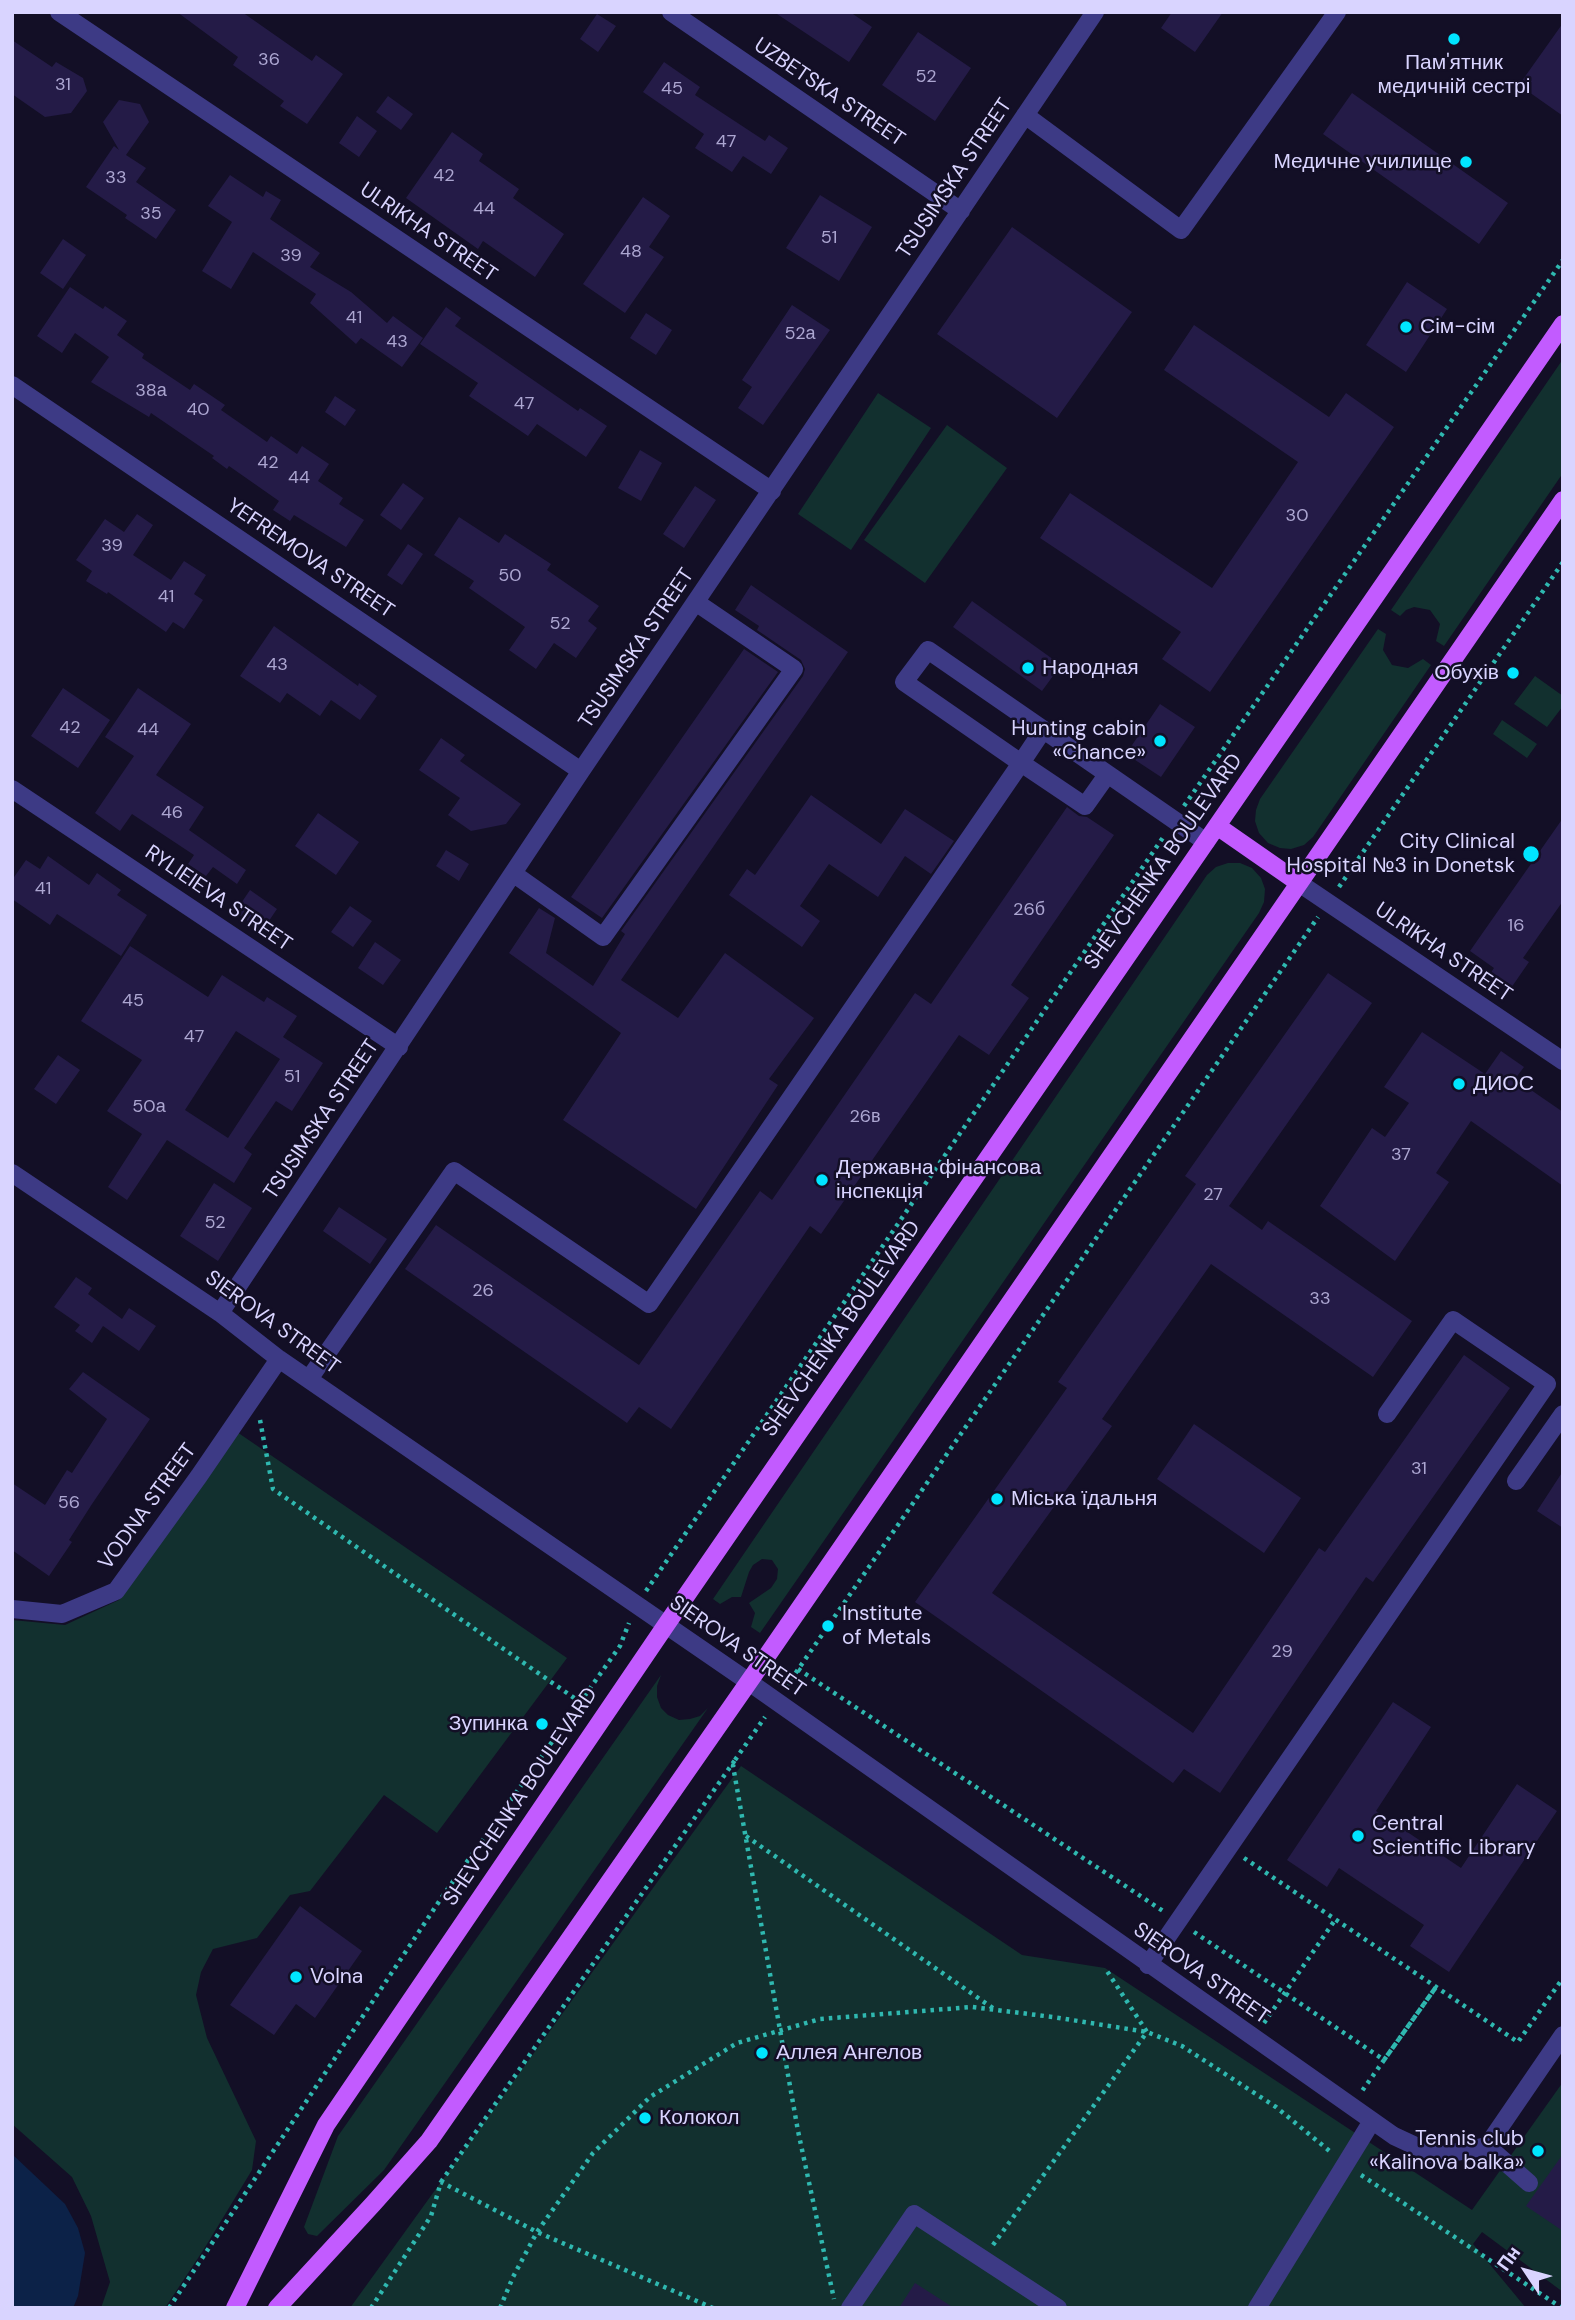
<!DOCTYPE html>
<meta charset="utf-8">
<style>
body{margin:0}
#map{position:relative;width:1575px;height:2320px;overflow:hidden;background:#130f26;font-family:"DM Sans",sans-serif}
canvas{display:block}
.frame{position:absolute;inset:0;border:14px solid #d9d4ff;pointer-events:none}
.north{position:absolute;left:1491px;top:2236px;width:70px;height:70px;-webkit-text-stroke:5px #130f26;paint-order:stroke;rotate:306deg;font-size:19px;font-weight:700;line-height:28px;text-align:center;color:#d9d4ff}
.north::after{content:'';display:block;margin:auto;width:24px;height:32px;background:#d9d4ff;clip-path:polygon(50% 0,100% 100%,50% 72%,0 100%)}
</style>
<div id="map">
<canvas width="1575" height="2320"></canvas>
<div class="frame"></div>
<div class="north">Пн</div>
</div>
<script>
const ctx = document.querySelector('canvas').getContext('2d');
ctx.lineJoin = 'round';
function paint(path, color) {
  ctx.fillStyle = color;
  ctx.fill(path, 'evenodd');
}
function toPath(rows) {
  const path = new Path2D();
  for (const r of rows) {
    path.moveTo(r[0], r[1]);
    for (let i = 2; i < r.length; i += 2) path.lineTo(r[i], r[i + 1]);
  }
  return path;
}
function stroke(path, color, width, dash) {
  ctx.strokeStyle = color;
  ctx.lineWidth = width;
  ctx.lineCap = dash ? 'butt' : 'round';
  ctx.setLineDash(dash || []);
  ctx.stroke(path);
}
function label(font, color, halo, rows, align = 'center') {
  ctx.font = font + ' "DM Sans",sans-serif';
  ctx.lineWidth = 5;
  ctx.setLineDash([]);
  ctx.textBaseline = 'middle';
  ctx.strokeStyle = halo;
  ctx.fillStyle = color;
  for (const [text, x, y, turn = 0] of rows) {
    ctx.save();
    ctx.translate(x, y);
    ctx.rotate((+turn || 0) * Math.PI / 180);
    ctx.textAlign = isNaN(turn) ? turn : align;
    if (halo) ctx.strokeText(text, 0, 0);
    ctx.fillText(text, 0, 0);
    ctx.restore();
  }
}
const green = toPath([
 [1563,359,1563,473,1444,646,1436,641,1440,624,1430,610,1414,607,1406,610,1400,616,1391,610],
 [878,393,931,428,851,550,798,514],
 [947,425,1007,468,925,583,864,540],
 [1378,629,1386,634,1383,650,1392,665,1408,668,1423,659,1431,665,1313,837,1304,845,1291,849,1280,848,1268,843,1259,833,1255,821,1256,810,1260,799],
 [1535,676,1563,696,1563,706,1547,727,1514,704],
 [1502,720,1537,744,1527,758,1493,734],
 [1228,863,1240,863,1252,868,1261,878,1265,889,1264,902,1259,913,760,1633,751,1627,755,1613,749,1603,771,1588,777,1579,778,1569,772,1560,762,1559,753,1565,749,1572,741,1597,732,1597,720,1604,713,1599,1207,875,1216,867],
 [237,1432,567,1658,437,1833,384,1795,310,1891,290,1895,257,1938,213,1949,201,1972,196,1995,207,2038,256,2141,252,2170,204,2249,165,2308,101,2308,110,2282,91,2216,72,2177,12,2124,12,1620,65,1625,119,1600],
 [661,1675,657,1686,657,1697,661,1708,668,1715,679,1720,690,1719,700,1716,708,1708,384,2170,317,2236,308,2234,304,2227,338,2136],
 [741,1766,1022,1955,1105,1968,1472,2210,1563,2082,1563,2292,1482,2232,1473,2244,1526,2308,350,2308]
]);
const water = toPath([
 [12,2154,65,2204,78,2228,85,2253,78,2296,73,2308,12,2308]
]);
const building = toPath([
 [177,12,242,12,312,61,316,55,343,74,307,124,280,106,284,101,233,65,238,57],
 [774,12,850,12,872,27,849,62],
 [1172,12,1223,12,1195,52,1161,28],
 [597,14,616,26,598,52,580,39],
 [1563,23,1563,116,1519,85],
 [918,32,971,68,935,121,882,85],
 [12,40,52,67,56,62,83,78,87,91,71,113,45,117,12,94],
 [664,62,700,87,695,95,765,141,769,135,788,148,771,174,743,156,732,172,695,148,704,134,643,92],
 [1352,93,1508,203,1479,244,1323,134],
 [388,96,413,114,401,130,376,112],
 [119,100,140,104,149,122,126,155,146,168,136,182,176,210,156,239,125,218,127,215,86,187,114,146,119,150,103,122],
 [357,116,377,131,359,157,339,143],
 [452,132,483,154,479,161,519,189,513,198,564,234,535,277,483,241,478,249,406,198],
 [230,175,263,197,266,191,281,200,270,219,320,253,310,267,351,292,387,323,393,316,423,338,402,367,361,338,356,344,310,303,316,294,253,252,231,289,202,271,232,222,208,206],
 [820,195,872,227,839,281,786,248],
 [643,197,670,216,649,247,664,257,625,313,583,284],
 [1012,227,1132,312,1057,418,937,334],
 [63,239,86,255,63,289,40,273],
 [1407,282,1447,309,1406,372,1366,345],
 [70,287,103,309,105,306,127,321,117,335,144,354,142,358,190,390,194,384,225,405,221,410,267,442,271,436,297,454,302,446,329,464,318,481,343,498,339,504,364,520,346,547,294,515,290,521,273,510,279,501,229,466,227,469,212,458,214,456,151,413,149,417,91,382,109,357,75,333,62,353,37,336],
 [792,305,830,330,763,425,738,408,752,387,742,380],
 [446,307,461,318,455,326,578,411,580,408,607,426,586,457,537,424,528,436,469,396,478,383,420,344],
 [646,313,672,330,656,355,630,338],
 [1194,325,1329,417,1346,393,1394,427,1210,692,1162,659,1181,632,1040,538,1070,493,1212,588,1298,462,1164,370],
 [335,396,356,410,345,426,325,412],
 [640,450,662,463,641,501,618,488],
 [403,483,424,498,401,530,380,515],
 [695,486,716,500,684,548,663,534],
 [137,514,153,525,133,555,171,580,184,561,206,575,194,594,203,600,184,629,173,622,166,632,108,592,107,594,86,581,92,571,76,560,105,519,124,532],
 [459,517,499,543,505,534,551,564,547,570,599,606,588,621,597,628,576,658,554,643,536,669,509,650,525,627,469,588,474,581,434,555],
 [408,544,423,554,402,585,387,575],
 [751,585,848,652,621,980,678,1018,725,953,814,1018,769,1079,778,1085,696,1209,563,1120,621,1033,509,953,539,908,555,918,546,953,593,986,625,934,621,931,803,676,805,669,801,660,757,630,759,626,735,610],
 [972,601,1061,665,1042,691,953,627],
 [274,626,358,686,359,683,377,696,360,720,331,700,320,716,287,693,280,703,240,676],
 [744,649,778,672,602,918,571,897],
 [63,688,110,720,78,768,31,736],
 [138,688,191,724,156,775,204,807,189,830,246,870,237,884,213,867,206,876,188,864,194,855,132,814,120,831,95,813,134,756,105,737],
 [1160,704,1195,727,1161,777,1126,754],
 [441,738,465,755,460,761,521,804,506,824,471,831,448,815,460,798,419,770],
 [811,795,881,844,905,809,954,841,931,874,905,856,878,897,829,864,800,906,820,921,802,947,729,895,747,869,755,875],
 [1067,807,1079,816,1087,817,1114,835,1011,985,1029,998,989,1055,959,1035,821,1234,810,1226,671,1429,639,1407,627,1423,405,1269,436,1225,639,1365,760,1191,772,1200,915,993,931,1004],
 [318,813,359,842,336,875,295,846],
 [1563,818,1563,901,1523,958,1529,962,1511,988,1490,974,1494,968,1470,951],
 [446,850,469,864,459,881,436,866],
 [48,856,89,885,97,873,121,890,117,895,147,915,121,956,57,914,50,925,12,899,12,880,26,860,40,869],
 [250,890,277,909,262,931,235,912],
 [350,906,372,921,353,947,331,932],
 [375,942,401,960,383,985,358,968],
 [130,946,208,997,222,975,264,1002,267,997,297,1016,283,1037,323,1063,292,1111,276,1101,244,1148,252,1154,234,1183,167,1140,127,1200,108,1187,142,1134,107,1111,142,1060,81,1021],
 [236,1031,280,1059,228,1138,185,1110],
 [1328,973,1372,1003,1229,1206,1262,1230,1268,1221,1412,1321,1373,1377,1211,1264,1102,1419,1112,1426,992,1593,1193,1733,1319,1548,1325,1552,1464,1355,1510,1388,1373,1582,1366,1577,1220,1793,1184,1769,1173,1783,915,1602,1067,1388,1058,1382,1196,1184,1185,1176],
 [1422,1032,1485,1074,1501,1051,1524,1067,1515,1079,1563,1112,1563,1186,1471,1121,1436,1173,1449,1182,1395,1261,1320,1206,1372,1128,1385,1137,1409,1103,1384,1087],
 [58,1055,80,1070,56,1104,34,1089],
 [214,1183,252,1208,218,1261,180,1236],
 [339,1207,387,1239,370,1264,323,1231],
 [76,1277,92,1288,88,1294,122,1319,129,1308,156,1326,139,1351,103,1326,92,1343,75,1331,80,1325,54,1307],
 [83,1372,150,1419,92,1504,69,1540,72,1542,49,1576,12,1550,12,1483,45,1505,67,1470,72,1473,107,1419,69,1389],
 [1194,1424,1301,1498,1264,1553,1157,1479],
 [1563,1471,1563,1528,1537,1511],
 [1393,1702,1431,1727,1376,1811,1461,1868,1517,1784,1557,1811,1449,1972,1410,1946,1424,1925,1339,1868,1327,1887,1287,1860],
 [300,1906,362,1951,315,2018,296,2004,274,2035,230,2005],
 [1563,2154,1563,2231,1526,2206],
 [915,2283,954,2308,899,2308]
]);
const path = toPath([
 [1184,806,1563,260],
 [1339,887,1563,562],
 [260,1420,273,1489,580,1702],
 [646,1591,1164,836],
 [798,1669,1163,1911],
 [786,1687,1318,917],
 [735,1760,765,1717],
 [746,1836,994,2009],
 [1244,1858,1518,2042,1563,1978],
 [1194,1932,1384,2060,1436,1987,1362,2091],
 [1264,2023,1335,1920],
 [1361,2175,1562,2308],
 [441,2182,735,1760,733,1766,798,2131,834,2299],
 [993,2245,1147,2032,1105,1968],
 [169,2308,442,1897,620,1646,629,1623],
 [371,2308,431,2216,441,2182,537,2232,713,2308],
 [500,2308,513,2277,537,2232,593,2153,650,2097,737,2043,820,2019,972,2007,1053,2017,1147,2032,1182,2046,1276,2107,1332,2153]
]);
const minor = toPath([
 [59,12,772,491],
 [671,12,961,211],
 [1025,115,1181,230,1337,12],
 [12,385,581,771],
 [1043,730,1021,763,904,682,928,650,1206,842],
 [12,789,399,1047],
 [514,874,603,937,794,669,697,603],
 [1299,883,1563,1061],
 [12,1173,220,1313,279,1359,749,1682,1394,2136,1437,2156,1487,2146,1563,2035],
 [220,1313,581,771,1095,12],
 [309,1379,454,1171,649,1304,1021,763,1085,806,1107,775],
 [1516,1481,1563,1414],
 [12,1609,62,1614,116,1591,199,1476,279,1359],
 [1148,1965,1547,1384,1453,1320,1387,1414],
 [1487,2146,1529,2183],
 [850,2308,914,2214,1058,2308],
 [1257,2308,1372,2121]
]);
const major = toPath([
 [1217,826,1299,883],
 [235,2308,326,2125,666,1625,1563,324],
 [277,2308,373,2204,429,2141,771,1650,1563,500]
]);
const markers = [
 [1454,39,7,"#00e5ff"],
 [1466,162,7,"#00e5ff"],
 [1406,327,7,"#00e5ff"],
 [1028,668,7,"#00e5ff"],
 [1513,673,7,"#00e5ff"],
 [1160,741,7,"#00e5ff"],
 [1531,854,9,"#00e5ff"],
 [1459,1084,7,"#00e5ff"],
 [822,1180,7,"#00e5ff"],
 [997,1499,7,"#00e5ff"],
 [828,1626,7,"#00e5ff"],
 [542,1724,7,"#00e5ff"],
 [1358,1836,7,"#00e5ff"],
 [296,1977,7,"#00e5ff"],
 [762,2053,7,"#00e5ff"],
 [645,2118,7,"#00e5ff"],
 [1538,2151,7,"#00e5ff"]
];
const numberNames = [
 ["36",269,60],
 ["52",926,77],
 ["31",63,85],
 ["45",672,89],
 ["47",726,142],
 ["42",444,176],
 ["33",116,178],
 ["44",484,209],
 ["35",151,214],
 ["51",829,238],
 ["48",631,252],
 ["39",291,256],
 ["41",354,318],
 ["52а",800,334],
 ["43",397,342],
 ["38а",151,391],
 ["47",524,404],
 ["40",198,410],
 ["42",268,463],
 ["44",299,478],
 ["30",1297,516],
 ["39",112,546],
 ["50",510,576],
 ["41",166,597],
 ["52",560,624],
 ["43",277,665],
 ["42",70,728],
 ["44",148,730],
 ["46",172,813],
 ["41",43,889],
 ["26б",1029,910],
 ["16",1516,926],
 ["45",133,1001],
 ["47",194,1037],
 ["51",292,1077],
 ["50а",149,1107],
 ["26в",865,1117],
 ["37",1401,1155],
 ["27",1213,1195],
 ["52",215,1223],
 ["26",483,1291],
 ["33",1320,1299],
 ["31",1419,1469],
 ["56",69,1503],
 ["29",1282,1652]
];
const poiNames = [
 ["Пам'ятник",1454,63,"center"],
 ["медичній сестрі",1454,87,"center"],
 ["Медичне училище",1452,162,"right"],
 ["Сім-сім",1420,327],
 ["Народная",1042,668],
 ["Обухів",1499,673,"right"],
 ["Hunting cabin",1146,729,"right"],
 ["«Chance»",1146,753,"right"],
 ["City Clinical",1515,842,"right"],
 ["Hospital №3 in Donetsk",1515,866,"right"],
 ["ДИОС",1473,1084],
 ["Державна фінансова",836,1168],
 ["інспекція",836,1192],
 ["Міська їдальня",1011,1499],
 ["Institute",842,1614],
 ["of Metals",842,1638],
 ["Зупинка",528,1724,"right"],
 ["Central",1372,1824],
 ["Scientific Library",1372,1848],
 ["Volna",310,1977],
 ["Аллея Ангелов",776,2053],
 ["Колокол",659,2118],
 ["Tennis club",1524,2139,"right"],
 ["«Kalinova balka»",1524,2163,"right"]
];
const streetNames = [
 ["UZBETSKA STREET",829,93,34],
 ["TSUSIMSKA STREET",955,179,-56],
 ["ULRIKHA STREET",428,233,34],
 ["YEFREMOVA STREET",310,559,34],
 ["TSUSIMSKA STREET",637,649,-56],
 ["SHEVCHENKA BOULEVARD",1164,862,-55],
 ["RYLIEIEVA STREET",218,899,34],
 ["ULRIKHA STREET",1443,953,34],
 ["TSUSIMSKA STREET",322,1120,-56],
 ["SIEROVA STREET",272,1323,36],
 ["SHEVCHENKA BOULEVARD",842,1329,-55],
 ["VODNA STREET",148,1507,-54],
 ["SIEROVA STREET",737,1647,35],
 ["SHEVCHENKA BOULEVARD",521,1797,-56],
 ["SIEROVA STREET",1201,1974,35]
];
paint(green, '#12302f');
paint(water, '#0c2248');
paint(building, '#241b47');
stroke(path, '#2fb8b0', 4.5, [3.5, 5]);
stroke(minor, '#3d3a85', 18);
stroke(major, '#c25bff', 18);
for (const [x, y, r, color] of markers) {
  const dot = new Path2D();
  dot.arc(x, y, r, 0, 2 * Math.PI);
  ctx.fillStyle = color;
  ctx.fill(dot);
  stroke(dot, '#130f26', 2.5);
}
label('18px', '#aca6d1', null, numberNames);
label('21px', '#d9d4ff', '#130f26', poiNames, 'left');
label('21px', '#d9d4ff', '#130f26', streetNames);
</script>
